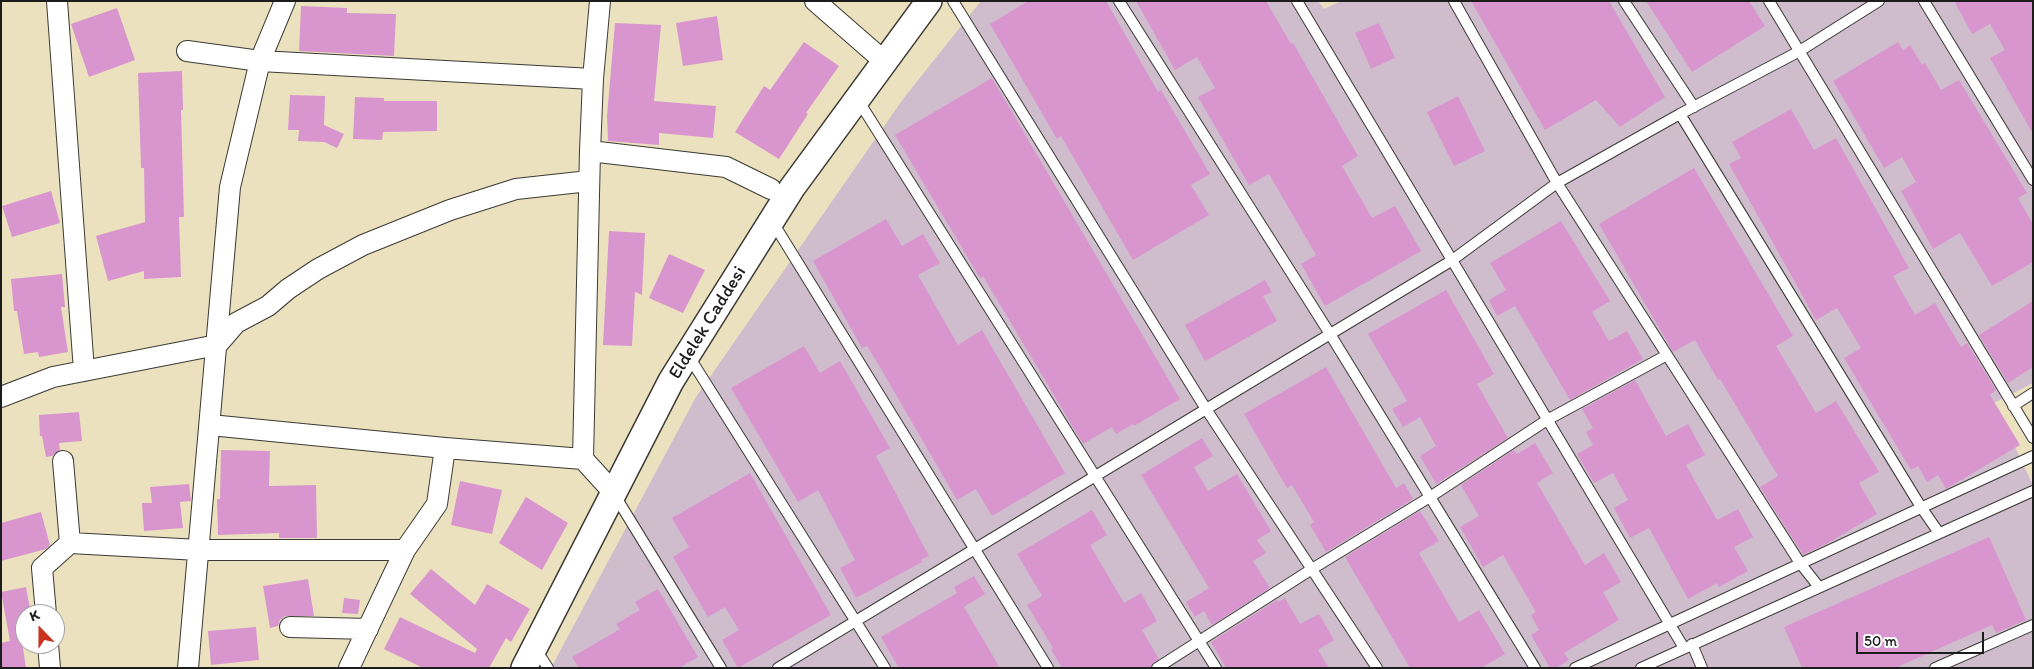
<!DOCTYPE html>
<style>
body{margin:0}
#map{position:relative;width:2034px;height:669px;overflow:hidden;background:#ebe1bf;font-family:Itim,sans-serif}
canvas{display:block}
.frame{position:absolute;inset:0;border:2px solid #1c1c1c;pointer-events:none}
.north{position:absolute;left:15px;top:604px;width:50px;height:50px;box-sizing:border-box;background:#fff;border:1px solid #a4a4a4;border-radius:50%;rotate:338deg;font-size:14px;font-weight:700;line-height:20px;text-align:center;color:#1c1c1c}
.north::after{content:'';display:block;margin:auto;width:18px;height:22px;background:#c8321e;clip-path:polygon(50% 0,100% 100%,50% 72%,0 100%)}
.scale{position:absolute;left:1856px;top:632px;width:128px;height:22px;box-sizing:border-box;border:2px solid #1c1c1c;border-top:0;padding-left:6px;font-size:15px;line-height:18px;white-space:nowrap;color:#1c1c1c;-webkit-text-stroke:4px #fff;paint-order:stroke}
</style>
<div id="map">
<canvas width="2034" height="669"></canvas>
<div class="frame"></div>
<div class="north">K</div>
<div class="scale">50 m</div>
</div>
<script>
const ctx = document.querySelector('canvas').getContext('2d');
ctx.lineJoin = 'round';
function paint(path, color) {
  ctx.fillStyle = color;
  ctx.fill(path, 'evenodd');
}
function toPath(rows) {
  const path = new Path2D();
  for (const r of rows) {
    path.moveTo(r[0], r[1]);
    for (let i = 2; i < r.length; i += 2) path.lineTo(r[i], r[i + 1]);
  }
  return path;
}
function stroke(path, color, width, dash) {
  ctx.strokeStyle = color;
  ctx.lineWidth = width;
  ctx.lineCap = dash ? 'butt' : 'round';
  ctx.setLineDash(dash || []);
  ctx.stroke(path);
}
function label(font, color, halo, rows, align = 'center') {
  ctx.font = font + ' Itim,sans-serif';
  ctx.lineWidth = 4;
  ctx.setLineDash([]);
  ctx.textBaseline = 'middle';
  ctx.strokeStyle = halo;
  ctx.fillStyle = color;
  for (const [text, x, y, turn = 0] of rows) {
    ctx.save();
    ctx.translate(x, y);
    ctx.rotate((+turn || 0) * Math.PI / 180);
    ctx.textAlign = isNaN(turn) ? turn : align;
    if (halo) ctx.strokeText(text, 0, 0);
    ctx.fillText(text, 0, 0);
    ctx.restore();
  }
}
const industrial = toPath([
 [981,1,1318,1,1324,9,1341,1,2033,1,2033,383,1994,403,2033,485,2033,668,551,668,696,397,903,99]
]);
const building = toPath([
 [1028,1,1106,1,1158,92,1161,90,1210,174,1191,185,1209,215,1133,260,1061,136,1057,139,990,24],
 [1136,1,1266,1,1291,44,1293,43,1358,156,1342,166,1372,218,1395,206,1421,251,1325,306,1301,264,1316,255,1269,174,1249,185,1198,97,1215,88,1197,57,1175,70],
 [1471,1,1609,1,1665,97,1620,127,1596,100,1545,130],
 [1646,1,1749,1,1765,26,1692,72],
 [1954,1,2033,1,2033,134,1990,58,2005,50,1990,24,1972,34],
 [301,6,347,8,347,13,396,14,394,56,299,51],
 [117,8,135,60,89,77,71,24],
 [717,16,723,60,683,66,676,23],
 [615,23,661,25,654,101,716,106,713,138,659,133,659,145,608,141,607,116],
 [1379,23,1395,58,1371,69,1355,33],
 [804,42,839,66,806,113,808,114,779,159,735,132,764,86,770,90],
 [1898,42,1903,50,1910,45,1922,65,1925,63,1941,90,1959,80,2027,193,2018,198,2033,224,2033,262,1992,286,1960,233,1933,249,1901,191,1916,182,1902,157,1884,168,1833,81],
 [182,71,183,110,181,110,184,217,179,217,181,277,144,279,144,271,108,281,96,236,145,222,144,168,141,168,138,73],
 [992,78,1180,399,1134,426,1133,424,1116,434,1112,427,1083,444,983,276,980,278,895,135],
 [290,95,325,96,324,125,344,134,337,148,324,142,298,141,299,130,288,130],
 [1458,96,1485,151,1454,166,1427,112],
 [355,97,384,98,384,101,437,101,437,131,383,132,382,140,353,139],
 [1791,109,1814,150,1836,138,1909,268,1893,276,1915,315,1935,303,1961,347,1967,343,1996,390,1990,395,2020,445,1946,489,1938,475,1927,482,1918,466,1911,470,1844,358,1861,348,1837,308,1816,320,1729,164,1741,158,1732,142],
 [1694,168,1793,336,1776,346,1816,413,1836,401,1879,472,1859,483,1877,514,1828,543,1803,555,1760,487,1778,476,1720,379,1718,380,1695,340,1673,352,1599,224],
 [51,191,60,223,12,237,2,206],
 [886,219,902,246,923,234,940,263,918,275,958,345,982,330,1065,473,992,516,976,489,957,500,881,369,867,346,862,348,813,261],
 [1561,221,1610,301,1592,312,1609,341,1627,331,1643,359,1570,400,1515,306,1497,316,1489,300,1506,290,1490,263],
 [609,231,645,233,642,295,635,292,632,346,603,345],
 [669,254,705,270,683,313,649,298],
 [62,274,65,307,61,307,68,352,39,357,38,352,24,354,17,311,14,311,11,279],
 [1265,280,1272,292,1263,296,1277,321,1205,361,1185,325],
 [1446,290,1494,374,1477,384,1508,438,1436,484,1420,456,1436,446,1420,417,1403,427,1392,409,1407,401,1368,334],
 [2033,301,2033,367,2008,383,1979,335],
 [804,346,820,373,840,361,890,448,876,456,929,556,921,560,922,562,856,598,840,568,855,560,818,490,798,502,731,388],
 [1326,367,1396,488,1404,483,1413,499,1326,552,1310,525,1314,522,1292,485,1287,488,1244,414],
 [1635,380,1666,436,1688,424,1705,455,1686,465,1717,520,1738,509,1753,537,1734,547,1748,571,1719,587,1717,583,1688,599,1649,528,1630,538,1614,508,1628,500,1613,473,1594,483,1577,454,1593,445,1586,432,1593,428,1582,409],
 [79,412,82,441,59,443,60,450,52,456,46,457,42,436,40,436,39,415],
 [1202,438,1213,456,1194,467,1208,491,1237,474,1271,531,1257,540,1266,553,1253,561,1270,588,1212,625,1204,611,1195,617,1186,602,1209,588,1141,475],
 [1535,443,1553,473,1537,483,1585,565,1604,553,1621,582,1603,592,1619,620,1564,653,1569,660,1556,668,1550,668,1531,635,1539,630,1531,615,1536,612,1503,555,1483,567,1460,527,1479,516,1461,485,1514,450,1517,454],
 [221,450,270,451,269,486,316,485,317,538,279,538,279,533,218,535,217,499,220,499],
 [750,473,831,615,738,668,722,640,739,630,725,607,708,617,673,557,689,547,672,518],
 [460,481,502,490,492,534,451,525],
 [189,484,191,501,180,502,183,528,144,531,142,503,152,503,150,487],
 [526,497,568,523,542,570,499,543],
 [1092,510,1107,535,1090,545,1124,603,1141,593,1157,621,1142,630,1159,659,1153,663,1150,668,1062,668,1051,649,1053,648,1027,605,1042,596,1017,554],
 [1420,511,1439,541,1419,553,1459,622,1479,610,1505,654,1481,668,1410,668,1345,557],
 [41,512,50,545,46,549,1,561,1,523],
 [1989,537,2026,620,1996,633,1992,625,1895,668,1802,668,1784,627],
 [431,569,475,605,487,584,530,609,511,642,506,638,489,668,423,668,384,649,400,617,475,653,477,649,410,594],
 [974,576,985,594,964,607,1000,668,899,668,881,637,957,593,954,587],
 [308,579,314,616,285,616,280,620,278,626,270,628,263,586],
 [26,587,31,614,25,614,25,627,20,628,26,668,1,668,1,643,10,641,1,592],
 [658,589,698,657,679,668,579,668,572,657,620,629,616,624,640,610,635,602],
 [344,598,360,600,358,614,342,613],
 [1285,598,1300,624,1319,614,1334,640,1318,650,1329,668,1226,668,1211,642,1277,600,1278,602],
 [256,627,259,660,211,665,208,631]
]);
const service = toPath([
 [953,1,1206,409,1377,668],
 [1119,1,1330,334,1535,668],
 [1297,1,1684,648],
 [1454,1,1557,183,1800,563,1819,587],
 [1624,1,1694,107],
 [1769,1,2033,438],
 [1924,1,2033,180],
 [858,100,1216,668],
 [1680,114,1921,507,1939,533],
 [772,221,1048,668],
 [688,355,885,668],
 [2013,406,2033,393],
 [614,494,721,668],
 [1692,644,1702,668],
 [535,648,548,668],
 [778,668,1451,261,1557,183,1680,114,1798,52,1879,1],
 [1157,668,1312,569,1430,497,1547,420,1667,355],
 [1575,668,2033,456],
 [1641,668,2033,491],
 [1935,668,2033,625]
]);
const minor = toPath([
 [57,1,84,371],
 [600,1,593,79,590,151,583,459,614,493],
 [815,1,885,62],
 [187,51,260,61,593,79],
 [590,151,726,167,771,189],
 [1,397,53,377,217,345,236,323,268,306,288,289,318,269,363,245,450,210,516,189,589,181],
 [210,425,445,448,583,459],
 [63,461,70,543],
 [46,614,42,568,70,543,199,550,405,550],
 [290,627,368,629],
 [48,644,50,668],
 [188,668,230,187,260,61,285,1],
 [349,668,405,550,437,504,445,448]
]);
const tertiary = toPath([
 [524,668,671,381,792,188,929,1]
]);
const streetNames = [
 ["Eldelek Caddesi",708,323,-58]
];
paint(industrial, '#cfbdce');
paint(building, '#d996ce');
stroke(service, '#3b3a34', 12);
stroke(minor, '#3b3a34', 22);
stroke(tertiary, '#3b3a34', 28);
stroke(service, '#fff', 10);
stroke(minor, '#fff', 20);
stroke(tertiary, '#fff', 25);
label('19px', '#1c1c1c', '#fff', streetNames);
</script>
